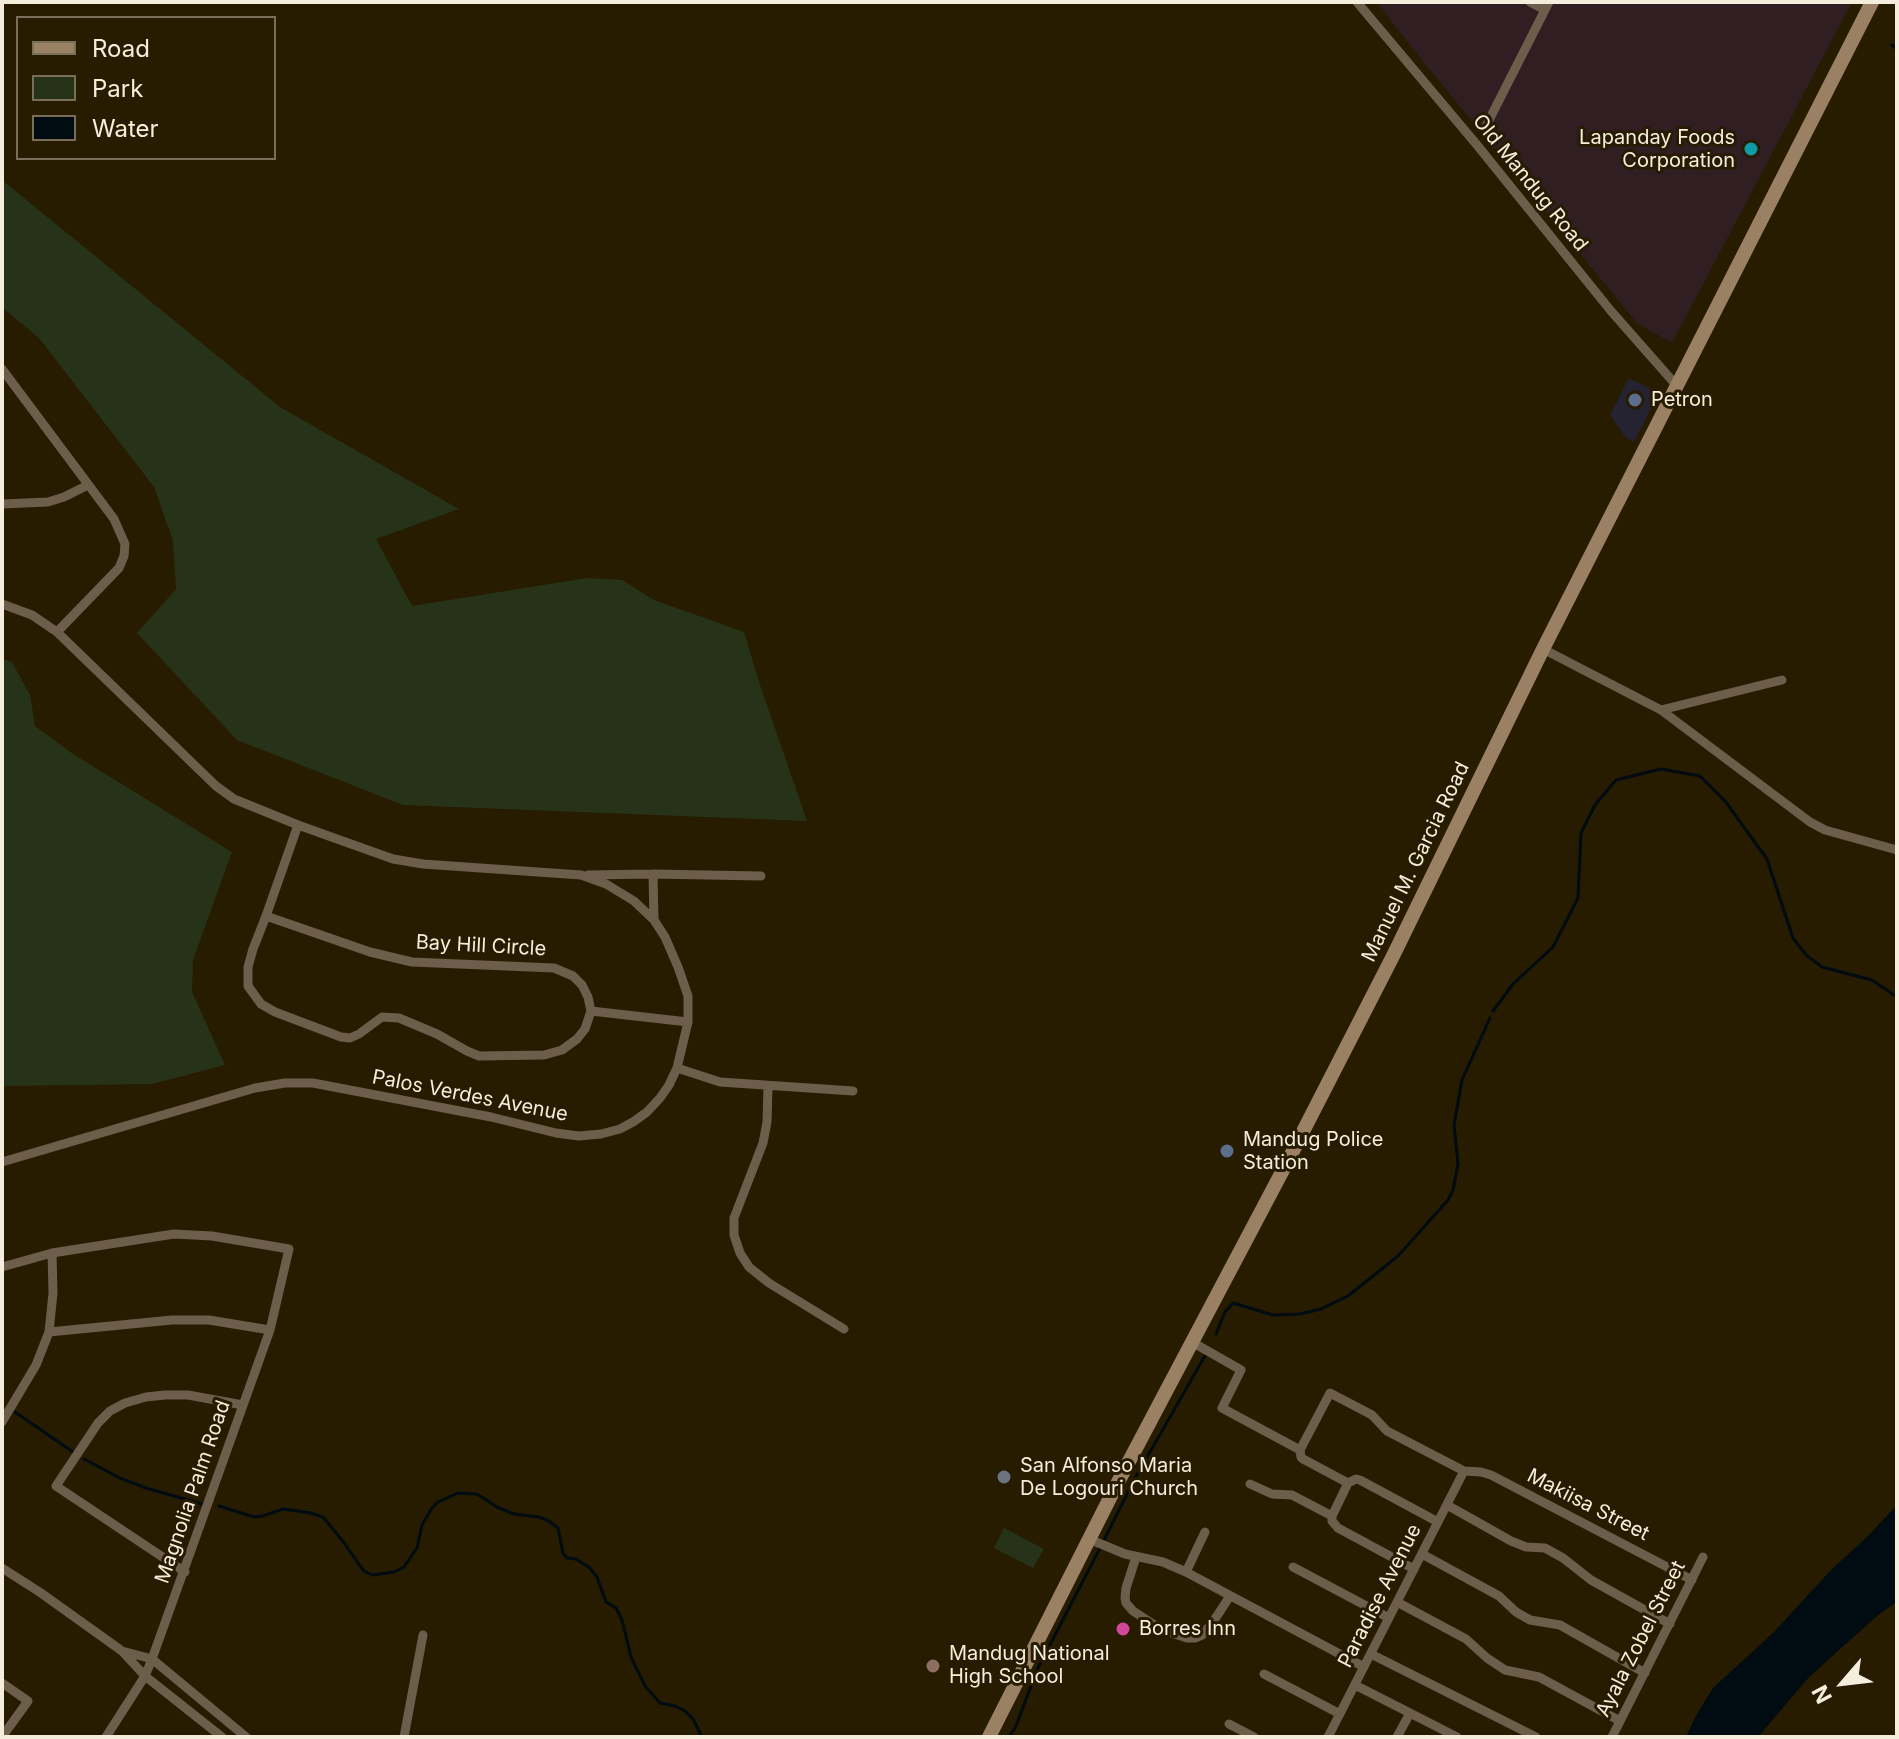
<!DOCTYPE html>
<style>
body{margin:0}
#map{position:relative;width:1899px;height:1739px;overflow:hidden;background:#271b00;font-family:Inter,sans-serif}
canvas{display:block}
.frame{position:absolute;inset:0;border:4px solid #f5eedc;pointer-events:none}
.legend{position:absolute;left:16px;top:16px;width:260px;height:144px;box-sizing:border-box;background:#271b00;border:2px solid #796f58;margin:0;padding:10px 14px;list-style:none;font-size:24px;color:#f5eedc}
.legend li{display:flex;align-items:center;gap:16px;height:40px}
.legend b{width:40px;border:2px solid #796f58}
.north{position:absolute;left:1803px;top:1643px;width:80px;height:80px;-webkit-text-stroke:6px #271b00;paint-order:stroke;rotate:242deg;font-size:22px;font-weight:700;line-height:32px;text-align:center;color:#f5eedc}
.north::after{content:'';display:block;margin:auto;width:28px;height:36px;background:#f5eedc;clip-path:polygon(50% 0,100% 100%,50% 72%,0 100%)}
</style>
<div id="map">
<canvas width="1899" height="1739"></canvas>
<div class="frame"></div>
<ul class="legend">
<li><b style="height:10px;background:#9a8163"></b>Road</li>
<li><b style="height:22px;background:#263319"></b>Park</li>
<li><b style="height:22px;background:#000b12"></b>Water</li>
</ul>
<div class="north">N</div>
</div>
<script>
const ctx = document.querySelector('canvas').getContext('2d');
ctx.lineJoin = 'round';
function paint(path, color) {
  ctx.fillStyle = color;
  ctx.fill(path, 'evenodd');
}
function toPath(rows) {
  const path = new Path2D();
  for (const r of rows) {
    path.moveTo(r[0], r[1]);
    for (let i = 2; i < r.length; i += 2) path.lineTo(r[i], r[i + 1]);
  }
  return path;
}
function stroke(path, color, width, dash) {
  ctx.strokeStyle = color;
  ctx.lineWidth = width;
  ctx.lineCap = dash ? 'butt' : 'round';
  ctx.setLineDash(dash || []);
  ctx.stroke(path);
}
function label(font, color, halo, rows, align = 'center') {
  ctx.font = font + ' Inter,sans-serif';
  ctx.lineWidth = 6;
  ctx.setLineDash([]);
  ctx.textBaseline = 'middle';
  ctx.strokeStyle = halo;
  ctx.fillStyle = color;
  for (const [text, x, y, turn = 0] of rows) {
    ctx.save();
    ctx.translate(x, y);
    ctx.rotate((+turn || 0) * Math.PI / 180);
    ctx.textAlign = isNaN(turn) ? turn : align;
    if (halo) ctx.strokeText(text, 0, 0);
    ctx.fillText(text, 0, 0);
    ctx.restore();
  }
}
const commercial = toPath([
 [1629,378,1659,393,1634,442,1626,438,1610,415]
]);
const industrial = toPath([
 [1377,2,1852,2,1672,343,1637,323,1413,49]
]);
const green = toPath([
 [2,180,280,407,459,509,376,539,412,606,587,578,622,580,654,600,744,632,760,685,807,821,403,805,237,740,137,633,176,589,173,541,154,487,39,338,2,307],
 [2,659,12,662,30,695,35,726,73,754,232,852,193,960,192,992,225,1065,152,1084,2,1086],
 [1004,1528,1044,1549,1033,1568,994,1548]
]);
const water = toPath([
 [1897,1505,1897,1602,1878,1615,1809,1677,1758,1737,1686,1737,1697,1714,1713,1688,1774,1632,1831,1570,1867,1537]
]);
const stream = toPath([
 [1892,45,1897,49],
 [1493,1011,1513,984,1553,947,1578,898,1581,833,1595,805,1616,780,1661,769,1700,776,1725,801,1767,859,1793,938,1806,955,1822,967,1872,980,1897,997],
 [1216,1334,1225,1312,1233,1303,1273,1315,1300,1314,1321,1309,1348,1296,1398,1256,1448,1200,1453,1190,1458,1164,1454,1125,1462,1080,1490,1018],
 [15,1412,73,1452],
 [84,1459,120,1478,146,1488,202,1504],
 [219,1506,254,1517,263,1516,283,1509,311,1513,323,1517,342,1540,358,1563,364,1571,372,1575,394,1572,404,1567,417,1548,422,1525,432,1508,438,1502,458,1493,477,1494,497,1507,514,1514,539,1517,549,1521,558,1528,563,1553,567,1558,576,1559,590,1568,597,1577,606,1602,616,1608,622,1620,631,1657,645,1686,660,1703,675,1706,685,1711,693,1719,702,1737],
 [1104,1540,1134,1480,1206,1354],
 [1009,1737,1016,1726,1037,1670,1100,1548]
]);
const minor = toPath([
 [1357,2,1477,145,1611,311,1677,386],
 [1530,2,1545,10],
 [1485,128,1549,2],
 [2,369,114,519,125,544,124,556,119,568,57,632],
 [2,504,48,502,64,497,88,485],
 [2,604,32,615,57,632,216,786,234,799,298,825,393,859,423,864,581,875,606,884,634,901,654,920,665,937,678,967,688,996,688,1022,677,1068,669,1085,660,1098,647,1112,633,1122,620,1129,601,1134,579,1136,556,1133,491,1117,313,1083,285,1083,255,1088,2,1162],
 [1543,649,1661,710,1810,822,1825,830,1897,850],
 [1661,710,1782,680],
 [653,874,654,920],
 [588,875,653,874,761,876],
 [266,916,370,952,412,962,554,968,573,976,582,985,588,997,591,1011,585,1029,577,1039,562,1050,544,1055,479,1056,467,1051,437,1034,399,1018,382,1017,359,1034,350,1038,341,1037,275,1012,261,1004,248,986,248,967,253,949,266,916,298,825],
 [591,1011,688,1022],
 [677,1068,720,1082,853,1091],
 [768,1087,767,1122,763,1143,734,1218,734,1235,740,1253,749,1267,769,1283,844,1329],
 [2,1267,52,1253,174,1234,212,1236,289,1249,270,1330,152,1659,145,1676,106,1737],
 [49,1332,172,1320,209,1320,270,1330],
 [1192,1342,1241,1370,1222,1408,1300,1450,1301,1457,1303,1459,1348,1483,1356,1479,1360,1480,1438,1522],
 [2,1422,36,1365,49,1332,53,1293,52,1253],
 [1300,1450,1330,1393,1372,1415,1387,1431,1464,1471,1481,1472,1491,1475,1692,1580],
 [1250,1484,1272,1494,1292,1495,1332,1516,1332,1521,1338,1528,1414,1569],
 [1447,1505,1511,1541,1526,1547,1545,1548,1563,1558,1591,1580,1670,1624],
 [1332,1516,1348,1483],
 [1089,1539,1125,1554,1163,1562,1186,1572,1364,1667],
 [1422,1554,1499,1596,1516,1612,1530,1620,1560,1625,1645,1673],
 [1136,1557,1126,1588,1125,1598,1126,1603,1133,1611,1156,1626,1172,1633,1187,1638,1195,1638,1202,1635,1213,1622,1230,1596],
 [1293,1567,1389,1618],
 [2,1568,41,1593,122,1651,145,1676,222,1737],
 [185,1572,56,1486,98,1423,110,1411,125,1403,146,1397,165,1395,188,1395,243,1405],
 [1186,1572,1205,1532],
 [1397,1602,1466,1639,1487,1658,1505,1670,1539,1677,1620,1721],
 [122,1651,152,1659,246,1737],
 [1371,1654,1536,1737],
 [1264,1674,1340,1714],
 [2,1683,28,1701,2,1737],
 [1355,1685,1457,1737],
 [1229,1724,1254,1737],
 [404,1737,423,1635],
 [1328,1737,1464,1471],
 [1397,1737,1410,1713],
 [1612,1737,1703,1557]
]);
const secondary = toPath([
 [989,1737,1116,1486,1292,1153,1393,956,1543,649,1872,2]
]);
const markers = [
 [1751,149,8,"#0f9aa8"],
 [1635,400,8,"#5c6f8a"],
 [1227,1151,8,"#5c6f8a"],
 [1004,1477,8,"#6b7280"],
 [1123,1629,8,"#d1479c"],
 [933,1666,8,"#8d6e63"]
];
const poiNames = [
 ["Lapanday Foods",1735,138,"right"],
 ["Corporation",1735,161,"right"],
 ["Petron",1651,400],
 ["Mandug Police",1243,1140],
 ["Station",1243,1163],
 ["San Alfonso Maria",1020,1466],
 ["De Logouri Church",1020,1489],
 ["Borres Inn",1139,1629],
 ["Mandug National",949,1654],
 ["High School",949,1677]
];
const streetNames = [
 ["Old Mandug Road",1530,183,51],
 ["Manuel M. Garcia Road",1416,862,-64],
 ["Bay Hill Circle",481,946,3],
 ["Palos Verdes Avenue",470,1096,11],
 ["Magnolia Palm Road",193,1492,-71],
 ["Makiisa Street",1588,1505,27],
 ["Paradise Avenue",1380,1596,-63],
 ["Ayala Zobel Street",1641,1639,-63]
];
paint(commercial, '#252232');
paint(industrial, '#311e23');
paint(green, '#263319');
paint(water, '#000b12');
stroke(stream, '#000b12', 3);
stroke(minor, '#6d5d4b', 9);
stroke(secondary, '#9a8163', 14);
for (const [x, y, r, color] of markers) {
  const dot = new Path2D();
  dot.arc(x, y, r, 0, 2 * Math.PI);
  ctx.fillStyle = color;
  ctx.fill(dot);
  stroke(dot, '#271b00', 3);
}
label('20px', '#f5eedc', '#271b00', poiNames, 'left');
label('20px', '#f5eedc', '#271b00', streetNames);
</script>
